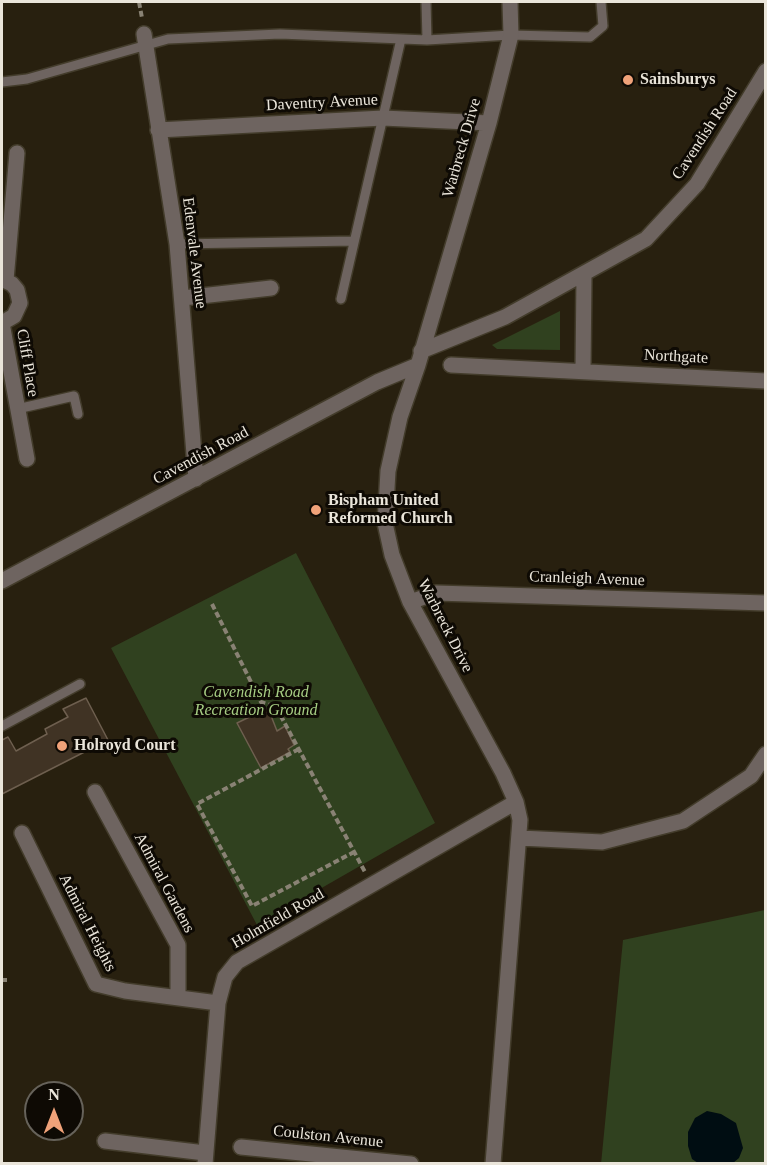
<!DOCTYPE html>
<style>
body{margin:0}
#map{position:relative;width:767px;height:1165px;overflow:hidden;background:#28200f;font-family:"Times New Roman",serif}
canvas{display:block}
.frame{position:absolute;inset:0;border:3px solid #eae5da;pointer-events:none}
.north{position:absolute;left:24px;top:1081px;width:60px;height:60px;box-sizing:border-box;background:#0e0a04;border:2px solid #66625a;border-radius:50%;rotate:0deg;font-size:16px;font-weight:700;line-height:24px;text-align:center;color:#eae5da}
.north::after{content:'';display:block;margin:auto;width:21px;height:27px;background:#f0a279;clip-path:polygon(50% 0,100% 100%,50% 72%,0 100%)}
</style>
<div id="map">
<canvas width="767" height="1165"></canvas>
<div class="frame"></div>
<div class="north">N</div>
</div>
<script>
const ctx = document.querySelector('canvas').getContext('2d');
ctx.lineJoin = 'round';
function paint(path, color) {
  ctx.fillStyle = color;
  ctx.fill(path, 'evenodd');
}
function toPath(rows) {
  const path = new Path2D();
  for (const r of rows) {
    path.moveTo(r[0], r[1]);
    for (let i = 2; i < r.length; i += 2) path.lineTo(r[i], r[i + 1]);
  }
  return path;
}
function stroke(path, color, width, dash) {
  ctx.strokeStyle = color;
  ctx.lineWidth = width;
  ctx.lineCap = dash ? 'butt' : 'round';
  ctx.setLineDash(dash || []);
  ctx.stroke(path);
}
function label(font, color, halo, rows, align = 'center') {
  ctx.font = font + ' "Times New Roman",serif';
  ctx.lineWidth = 6;
  ctx.setLineDash([]);
  ctx.textBaseline = 'middle';
  ctx.strokeStyle = halo;
  ctx.fillStyle = color;
  for (const [text, x, y, turn = 0] of rows) {
    ctx.save();
    ctx.translate(x, y);
    ctx.rotate((+turn || 0) * Math.PI / 180);
    ctx.textAlign = isNaN(turn) ? turn : align;
    if (halo) ctx.strokeText(text, 0, 0);
    ctx.fillText(text, 0, 0);
    ctx.restore();
  }
}
const green = toPath([
 [560,311,560,350,497,349,492,345],
 [296,553,435,823,257,925,111,648],
 [765,910,765,1163,601,1164,623,940]
]);
const water = toPath([
 [707,1111,721,1114,736,1123,743,1148,739,1158,733,1163,698,1163,692,1159,688,1146,688,1132,695,1118]
]);
const building = toPath([
 [86,698,108,740,2,794,2,740,8,737,16,751,47,734,45,729,68,717,63,709,86,698],
 [268,708,277,731,285,726,294,745,288,749,290,752,261,768,237,723,268,708]
]);
const path = toPath([
 [139,2,142,18],
 [212,604,261,702,276,707,365,872],
 [299,749,197,804,252,906,354,852],
 [2,980,7,980]
]);
const service = toPath([
 [426,2,427,40],
 [2,82,27,79,168,39,280,34,427,40,511,35,590,37,603,26,601,2],
 [177,244,354,241],
 [341,299,401,39],
 [17,409,74,396,78,414],
 [2,726,80,684]
]);
const minor = toPath([
 [144,34,177,244,196,479],
 [158,130,383,118,489,123],
 [2,279,12,284,17,290,20,303,14,316,2,323],
 [6,280,17,153],
 [183,298,271,288],
 [2,323,27,459],
 [421,351,505,317,646,239,697,184,766,71],
 [451,365,766,381],
 [583,370,584,276],
 [2,581,377,382,418,365],
 [410,602,436,593,766,603],
 [95,792,178,945,178,996],
 [22,833,96,984,125,991,218,1003],
 [520,838,602,842,683,821,751,776,766,754],
 [105,1141,205,1153],
 [241,1147,411,1164],
 [205,1164,218,1003,225,977,237,962,516,802],
 [493,1164,520,820,516,802,503,773,410,602,392,555,385,523,388,471,400,417,418,365,489,123,511,35,510,2]
]);
const markers = [
 [628,80,6,"#f0a279"],
 [316,510,6,"#f0a279"],
 [62,746,6,"#f0a279"]
];
const poiNames = [
 ["Sainsburys",640,80],
 ["Bispham United",328,501],
 ["Reformed Church",328,519],
 ["Holroyd Court",74,746]
];
const streetNames = [
 ["Daventry Avenue",322,103,-3],
 ["Cavendish Road",705,134,-57],
 ["Warbreck Drive",462,148,-74],
 ["Edenvale Avenue",194,253,83],
 ["Northgate",676,357,3],
 ["Cliff Place",27,363,80],
 ["Cavendish Road",201,456,-28],
 ["Cranleigh Avenue",587,579,2],
 ["Warbreck Drive",445,626,63],
 ["Admiral Gardens",164,883,62],
 ["Holmfield Road",278,919,-30],
 ["Admiral Heights",87,923,63],
 ["Coulston Avenue",328,1137,6]
];
const parkNames = [
 ["Cavendish Road",256,693],
 ["Recreation Ground",256,711]
];
paint(green, '#30411f');
paint(water, '#000d12');
paint(building, '#403324');
stroke(building, '#6e5f4f', 1.5);
stroke(service, '#433c2b', 12);
stroke(minor, '#433c2b', 18);
stroke(path, '#898274', 4, [6, 3]);
stroke(service, '#6e6460', 9);
stroke(minor, '#6e6460', 15);
for (const [x, y, r, color] of markers) {
  const dot = new Path2D();
  dot.arc(x, y, r, 0, 2 * Math.PI);
  ctx.fillStyle = color;
  ctx.fill(dot);
  stroke(dot, '#0e0a04', 2);
}
label('bold 16px', '#eae5da', '#0e0a04', poiNames, 'left');
label('16px', '#eae5da', '#0e0a04', streetNames);
label('italic 16px', '#a6cd83', '#0e0a04', parkNames);
</script>
